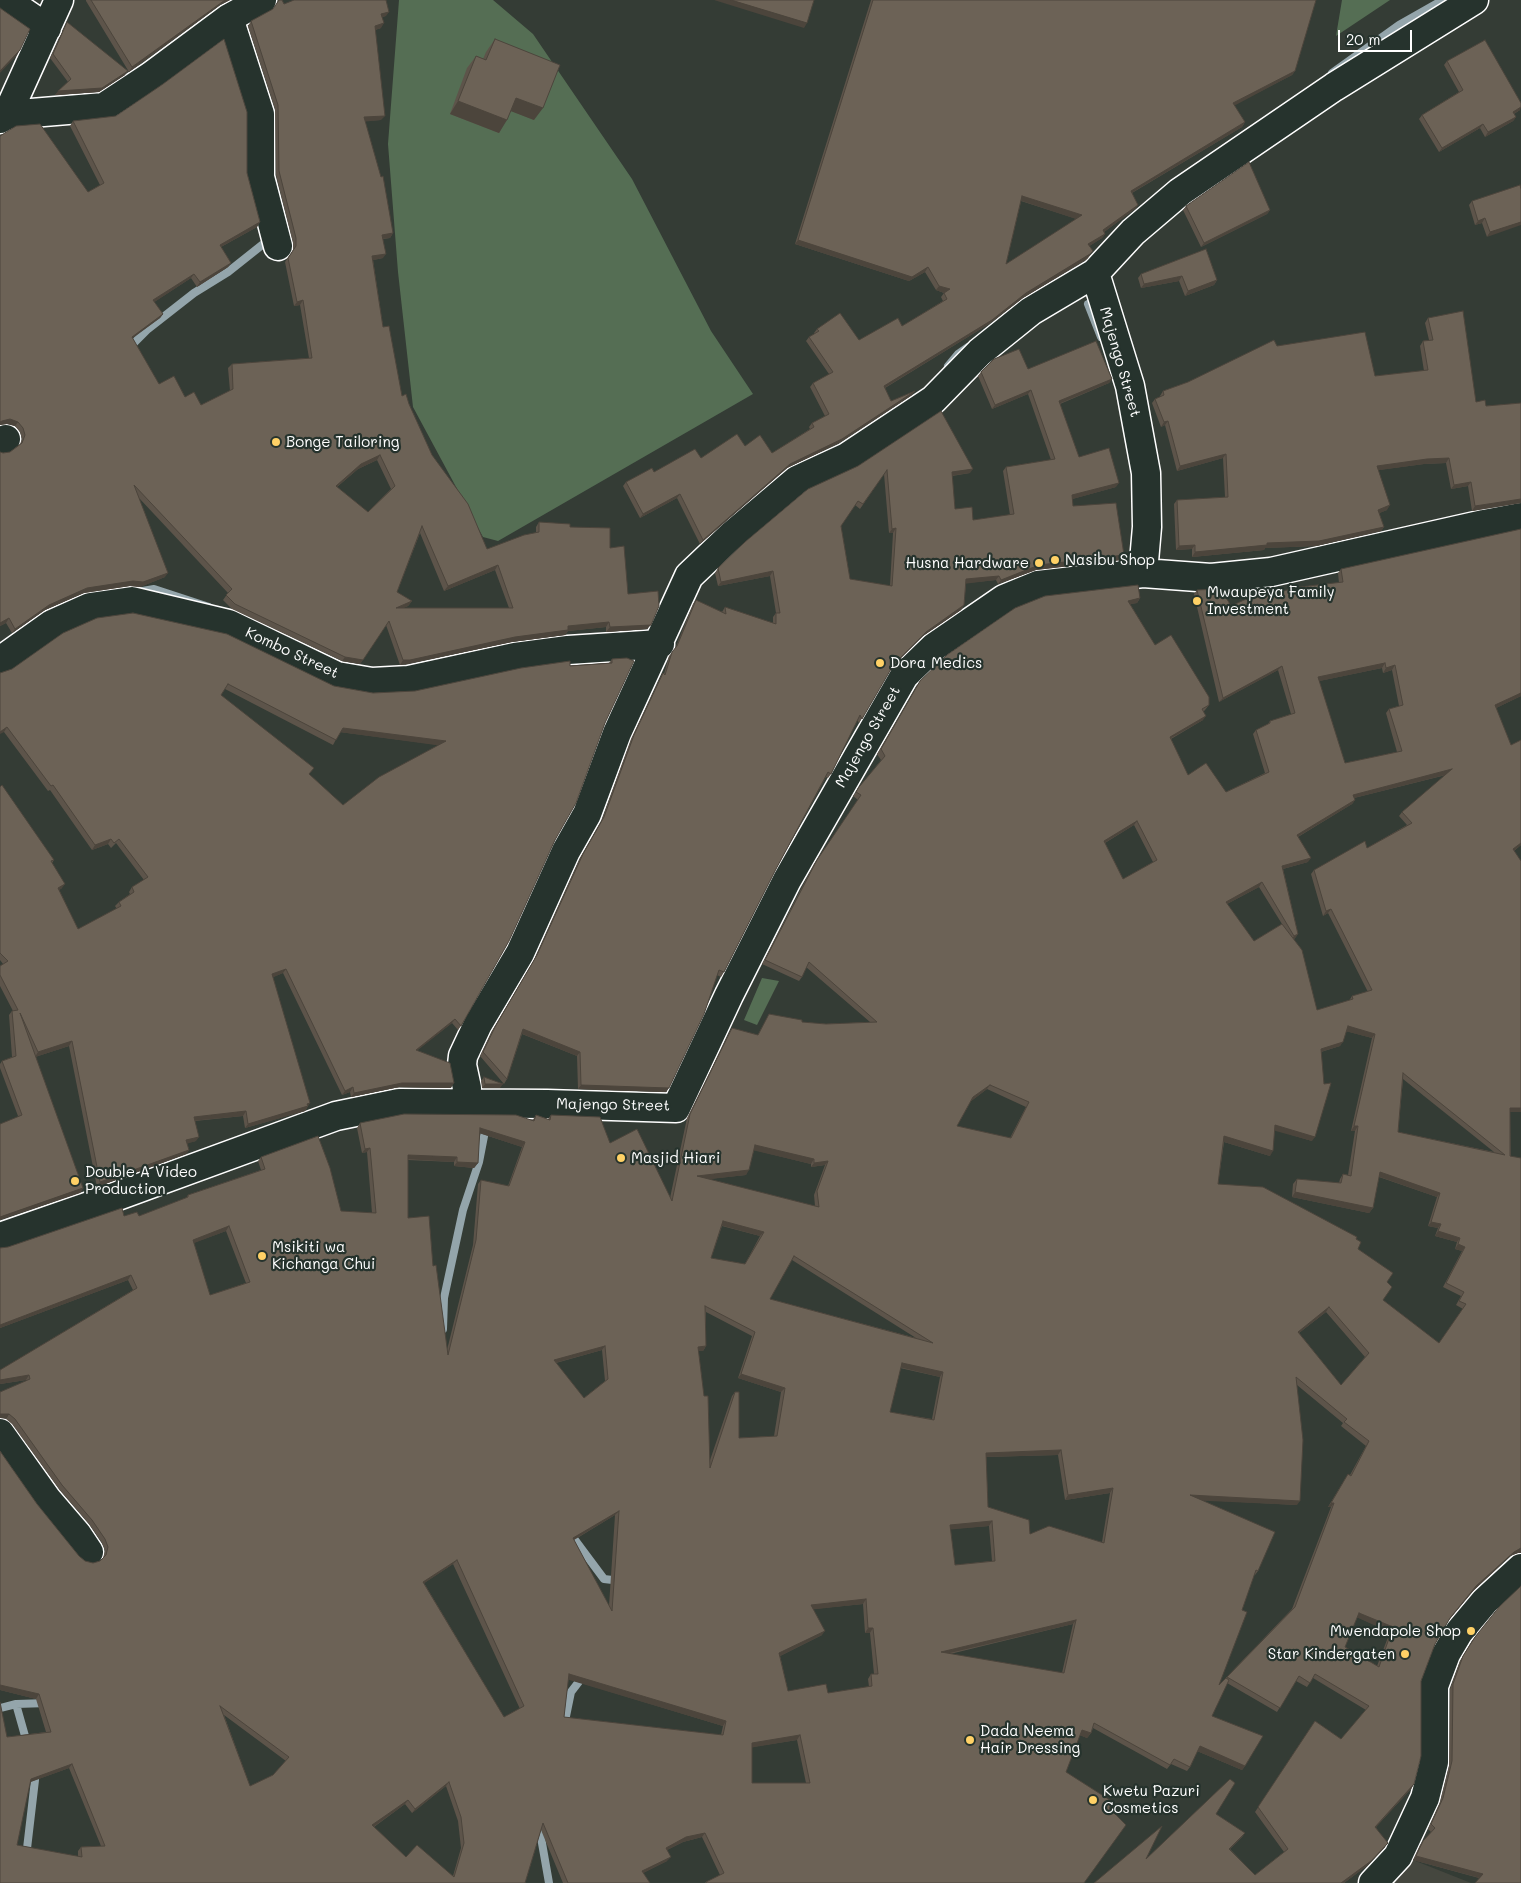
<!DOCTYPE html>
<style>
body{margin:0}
#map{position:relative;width:1521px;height:1883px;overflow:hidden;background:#343c35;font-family:Mali,sans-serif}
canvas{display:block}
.scale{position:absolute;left:1338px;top:30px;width:74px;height:22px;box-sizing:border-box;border:2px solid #fff;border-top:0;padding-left:6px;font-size:15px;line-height:18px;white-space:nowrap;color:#fff;-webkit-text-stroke:4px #26332d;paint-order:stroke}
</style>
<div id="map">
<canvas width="1521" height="1883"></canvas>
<div class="scale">20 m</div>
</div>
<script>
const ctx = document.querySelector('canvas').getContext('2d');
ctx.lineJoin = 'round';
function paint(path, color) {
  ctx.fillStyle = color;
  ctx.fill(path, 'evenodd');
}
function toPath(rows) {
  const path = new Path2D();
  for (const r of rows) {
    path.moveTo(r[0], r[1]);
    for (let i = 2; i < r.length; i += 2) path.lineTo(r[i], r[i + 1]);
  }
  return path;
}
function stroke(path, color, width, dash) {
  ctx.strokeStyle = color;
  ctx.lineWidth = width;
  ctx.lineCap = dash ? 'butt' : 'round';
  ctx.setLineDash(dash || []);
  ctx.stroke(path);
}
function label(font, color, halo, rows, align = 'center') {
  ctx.font = font + ' Mali,sans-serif';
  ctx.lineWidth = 4.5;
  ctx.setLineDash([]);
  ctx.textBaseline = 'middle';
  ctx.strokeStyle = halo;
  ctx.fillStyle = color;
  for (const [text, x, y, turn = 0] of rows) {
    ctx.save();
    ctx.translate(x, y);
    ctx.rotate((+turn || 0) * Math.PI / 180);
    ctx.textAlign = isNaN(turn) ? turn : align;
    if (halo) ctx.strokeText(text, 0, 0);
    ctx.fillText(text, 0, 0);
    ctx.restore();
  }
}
const built = toPath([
 [1408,1858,1471,1883,1381,1883]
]);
const green = toPath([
 [399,0,493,0,533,34,632,179,711,331,753,394,498,541,483,537,413,407,398,272,388,144],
 [1342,0,1390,0,1336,36],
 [762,978,779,981,757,1025,744,1020]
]);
const stream = toPath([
 [1332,73,1399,25,1443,0],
 [1088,304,1101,337],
 [128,349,148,329,194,293,228,272,262,245],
 [948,366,958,354,968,347],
 [137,592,154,589,209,607],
 [443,1329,444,1298,463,1210,479,1162,486,1126],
 [569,1532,604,1579,621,1581],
 [16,1704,27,1743],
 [0,1708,16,1704,48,1703],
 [564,1726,571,1692,584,1675],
 [539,1826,549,1883],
 [26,1857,35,1780,33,1772]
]);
const minor = toPath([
 [6,0,47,28],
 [229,18,260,114,260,177,278,246],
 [7,115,104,107,151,76,229,18,262,0],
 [0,119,7,115,59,0],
 [0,442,6,439],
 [1143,573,1211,578,1271,572,1484,524,1521,517],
 [0,661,52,624,90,607,132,601,229,624,337,676,372,682,409,680,515,657,568,650,660,644],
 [465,1104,467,1088,462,1065,463,1056,478,1024,520,953,566,851,587,814,617,733,689,576,732,535,797,480,847,457,933,400,980,352,1031,311,1095,273],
 [0,1237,101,1202,336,1116,399,1103,547,1104,676,1108,729,995,787,880,904,676,934,647,1004,599,1038,585,1143,573,1147,527,1146,473,1130,386,1095,273,1133,232,1180,192,1334,87,1474,0],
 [0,1433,47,1499,77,1534,89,1552],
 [1373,1883,1398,1856,1425,1798,1434,1762,1434,1686,1446,1654,1459,1632,1485,1601,1521,1568]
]);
const wall = toPath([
 [86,0,230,0,220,5,129,72,86,1],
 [871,0,1316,0,1295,71,1292,75,1234,105,1245,122,1242,127,1132,193,1138,205,1135,209,1104,232,1105,234,1102,238,1089,246,1090,255,1087,259,1023,298,989,324,885,388,891,401,912,395,839,443,787,468,700,544,677,498,640,518,623,486,626,482,654,472,745,446,772,453,810,429,809,427,812,423,825,416,810,387,813,383,829,374,806,341,809,337,815,334,814,333,817,329,859,340,902,326,943,301,941,297,944,293,936,290,925,272,909,281,795,244],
 [1021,201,1077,219,1006,264],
 [284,4,386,16,382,17,381,28,375,30,381,120,365,121,393,233,390,238,383,239,383,258,373,260,383,327,402,396,409,404,432,455,487,549,536,533,536,527,539,522,570,527,610,548,628,594,647,629,606,632,606,627,568,631,565,635,512,642,407,664,400,665,386,625,360,664,342,661,232,609,223,600,228,593,139,498,165,577,140,587,130,586,84,593,45,610,12,633,6,623,0,626,0,452,3,453,10,452,20,444,22,439,20,432,15,426,7,424,0,425,0,136,88,192,100,185,70,126,73,121,247,173,260,222,257,227,221,247,231,263,228,267,197,287,191,278,154,302,163,314,160,318,132,338,159,384,201,405,230,391,228,368,232,364,309,358,300,305,294,306,285,262,293,250,293,243,276,175,275,109,248,26,251,21],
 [377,460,391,489,368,512,337,487,358,469],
 [420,533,444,591,495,570,509,608,403,608,408,606,412,601,397,592],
 [67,22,125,75,99,92,55,95,68,82,50,58,65,26],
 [495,39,534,120,511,111,499,133,450,114,467,68,476,56,483,59,486,52],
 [1447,61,1520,110,1514,114,1516,117,1513,121,1485,137,1480,128,1439,152,1419,119,1422,115,1459,92,1444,65],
 [1521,189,1487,237,1482,223,1475,225,1469,205,1472,201],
 [1186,206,1270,210,1267,214,1201,247,1183,210],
 [1206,249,1217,280,1214,285,1185,296,1179,281,1141,288,1138,278,1141,274],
 [1428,318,1476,402,1486,406,1521,403,1521,503,1472,511,1468,486,1451,489,1446,463,1424,464,1378,470,1387,510,1379,513,1384,527,1381,531,1316,546,1265,548,1264,550,1192,557,1192,549,1176,550,1174,504,1177,500,1225,497,1223,458,1177,471,1165,425,1161,427,1152,403,1155,399,1160,397,1160,396,1163,391,1188,382,1277,346,1375,376,1424,371,1420,346,1423,341,1429,340,1425,323],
 [1028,369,1112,379,1109,383,1060,404,1079,457,1116,487,1072,499,1073,506,1121,560,1036,570,998,584,996,580,966,583,964,605,961,610,923,636,892,667,859,723,857,720,831,774,828,778,826,777,776,869,724,972,721,977,717,975,666,1092,578,1089,577,1056,522,1034,507,1079,504,1084,480,1056,492,1031,534,960,580,858,601,822,631,739,660,678,663,673,664,674,669,656,675,649,693,604,696,600,722,612,725,607,773,623,773,617,776,613,770,576,718,586,715,573,718,568,858,466,970,473,952,476,955,509,973,520,1010,515,1003,471,1006,467,1051,460,1028,394,992,409,978,376,981,372],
 [884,474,889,533,893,533,890,586,850,579,841,526,855,505,860,509],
 [1341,569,1521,696,1496,708,1511,745,1521,740,1521,845,1514,851,1521,1112,1510,1112,1518,1553,1510,1556,1473,1591,1449,1620,1435,1644,1421,1681,1414,1784,1411,1789,1376,1827,1385,1847,1368,1865,1344,1883,1094,1883,1146,1859,1216,1814,1245,1833,1242,1837,1230,1849,1255,1875,1284,1852,1255,1812,1315,1721,1341,1739,1366,1710,1313,1678,1307,1687,1296,1681,1277,1712,1227,1683,1212,1716,1245,1766,1242,1770,1197,1751,1190,1767,1187,1771,1171,1764,1167,1769,1093,1728,1091,1733,1087,1738,1080,1735,1066,1772,1109,1808,1084,1883,705,1883,706,1882,720,1875,702,1837,683,1842,667,1850,667,1861,643,1873,650,1883,563,1883,541,1830,525,1883,0,1883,7,1737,46,1732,36,1699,0,1690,0,1451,37,1504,79,1556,85,1561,93,1563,100,1561,103,1558,105,1551,102,1543,89,1524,59,1489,12,1424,6,1419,26,1381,26,1380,0,1384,0,1370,133,1290,128,1280,0,1328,0,1248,8,1247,124,1216,139,1216,186,1198,188,1195,261,1170,258,1161,261,1157,341,1211,372,1213,367,1152,362,1153,357,1128,360,1123,532,1121,536,1115,548,1119,551,1115,610,1143,670,1198,687,1118,729,1033,732,1028,758,1035,769,1014,802,1022,826,1024,870,1022,806,967,802,977,799,981,762,964,814,864,858,800,853,796,856,792,881,760,877,754,920,681,1140,598,1137,603,1130,604,1155,645,1209,705,1205,710,1204,711,1203,720,1171,739,1188,775,1226,792,1265,773,1253,734,1256,730,1268,724,1270,721,1291,714,1278,670,1219,702,1194,594,1197,590,1231,606,1339,583,1338,573],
 [1382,668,1383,673,1392,670,1399,706,1389,709,1386,713,1397,752,1345,763,1319,681],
 [1446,775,1402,812,1399,816,1407,825,1367,848,1314,870,1311,874,1323,916,1328,913,1368,992,1352,996,1349,1001,1317,1010,1294,939,1295,938,1298,934,1283,869,1308,862,1298,837,1352,804,1355,800,1354,798],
 [1134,825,1153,862,1123,879,1105,843],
 [1259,887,1282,924,1254,941,1227,904],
 [1346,1031,1372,1038,1351,1131,1355,1131,1348,1175,1343,1174,1340,1179,1339,1183,1297,1179,1293,1184,1292,1197,1369,1213,1373,1208,1379,1177,1437,1197,1428,1226,1438,1228,1435,1236,1457,1242,1455,1249,1462,1251,1443,1287,1461,1296,1456,1305,1463,1309,1439,1343,1383,1300,1387,1282,1358,1249,1218,1184,1224,1142,1270,1156,1275,1130,1312,1141,1321,1052,1340,1046],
 [1403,1079,1424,1096,1494,1152,1398,1132],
 [987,1089,1026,1107,1010,1138,957,1126,971,1101],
 [479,1133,522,1147,508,1186,481,1180,478,1184,473,1245,447,1350,433,1266,408,1218,408,1160,454,1162,454,1166,474,1168,478,1163],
 [754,1150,811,1164,811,1167,825,1165,814,1195,815,1206,708,1179,746,1175],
 [722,1226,760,1236,745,1264,711,1258],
 [226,1231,246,1283,210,1295,193,1243],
 [792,1260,916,1338,770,1299],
 [706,1312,752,1336,738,1378,781,1392,774,1436,739,1438,735,1392,732,1396,709,1463,704,1396,698,1351,703,1351,706,1346],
 [1326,1312,1365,1357,1341,1385,1299,1333],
 [602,1350,605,1381,584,1398,556,1363],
 [900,1368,940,1377,932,1419,890,1412],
 [1297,1385,1343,1423,1341,1426,1366,1446,1350,1475,1345,1479,1328,1507,1331,1507,1292,1609,1219,1685,1242,1610,1254,1575,1255,1575,1258,1571,1202,1500,1297,1505],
 [1058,1455,1065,1500,1110,1493,1102,1542,1030,1534,988,1507,986,1457],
 [615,1515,609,1606,574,1540],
 [989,1526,992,1561,955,1565,950,1529],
 [453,1564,520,1709,504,1717,424,1583],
 [863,1604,865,1633,870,1633,874,1674,871,1674,868,1679,869,1687,828,1693,788,1691,780,1656,822,1635,813,1609],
 [1357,1617,1390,1632,1377,1666,1345,1647],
 [1073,1624,1062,1673,950,1654],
 [568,1679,723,1726,721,1735,564,1717],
 [224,1715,286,1761,273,1775,250,1786],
 [797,1740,806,1783,752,1783,752,1747],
 [69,1768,101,1846,81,1847,78,1851,78,1857,17,1845,30,1782],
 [446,1786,458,1821,461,1848,453,1876,406,1857,374,1827,405,1804,412,1813],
 [627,658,605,723,555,840,461,1026,458,1030,452,1023,417,1050,451,1088,399,1087,351,1097,350,1092,342,1095,283,973,273,977,308,1106,305,1111,245,1128,243,1116,195,1121,196,1141,187,1143,189,1150,186,1154,97,1187,69,1046,35,1057,83,1188,80,1193,18,1116,0,1068,0,1064,2,1061,12,1057,9,1015,12,1011,13,1011,0,986,0,966,3,964,0,960,0,787,54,860,52,863,62,888,59,890,78,929,117,909,115,906,119,902,130,894,129,892,132,887,144,880,116,843,111,848,108,844,92,850,50,790,48,791,4,732,0,673,334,686,373,693,415,691,570,666,609,663,612,659],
 [225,689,333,745,340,732,439,745,343,805,309,774,221,695],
 [484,1077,500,1088,482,1088,481,1081],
 [1475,1637,1479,1878,1413,1860,1420,1845,1431,1832,1428,1829,1440,1802,1449,1766,1450,1689,1460,1661]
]);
const shadedWall = toPath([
 [225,0,230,0,220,5,129,72,132,67],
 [714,0,731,0,807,23,804,28],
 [389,12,386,16,378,18,381,14],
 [384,23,381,28,372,31,375,26],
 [20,50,17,55,0,73,0,71],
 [128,71,125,75,99,92,55,95,58,91],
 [1295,71,1292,75,1230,108,1233,103],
 [516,98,543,108,534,120,508,110],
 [458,101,507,120,499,133,450,114],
 [1521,107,1520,110,1510,116,1513,112],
 [385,116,381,120,361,122,364,117],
 [1516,117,1513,121,1485,137,1488,132],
 [1245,122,1242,127,1128,195,1131,191],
 [1483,124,1480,128,1439,152,1442,148],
 [1022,196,1082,215,1079,220,1019,200],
 [1138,205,1135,209,1100,235,1103,230],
 [1270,210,1267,214,1201,247,1204,243],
 [1485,218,1482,223,1475,225,1478,221],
 [260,222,257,227,217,249,220,245],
 [1521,222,1521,225,1487,237,1490,232],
 [393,233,390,238,379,239,382,235],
 [1105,234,1102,238,1085,249,1088,244],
 [798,240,928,267,925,272,909,281,795,244],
 [1093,251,1087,259,1023,298,989,324,881,390,884,386,1026,293],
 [386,254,383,258,369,261,372,256],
 [231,263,228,267,197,287,200,282],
 [194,274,191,278,150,305,153,300],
 [1182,276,1179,281,1141,288,1144,284],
 [1217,280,1214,285,1185,296,1188,291],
 [939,286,950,289,947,294,936,290],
 [303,300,300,305,294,306,297,302],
 [163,314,160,318,129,341,132,337],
 [1112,379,1109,383,1056,405,1059,401],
 [1031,390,1028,394,992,409,995,405],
 [915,391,912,395,839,443,787,468,700,544,703,540,790,464],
 [10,419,18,422,15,426,7,424,0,425,0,422,2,421],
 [1168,421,1165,425,1161,427,1164,422],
 [1226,454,1223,458,1177,471,1180,466],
 [380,455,377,460,358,469,333,490,336,486,361,464],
 [1449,458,1446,463,1424,464,1373,471,1377,466,1427,459],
 [973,469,970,473,949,476,952,472],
 [1471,482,1468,486,1451,489,1454,485],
 [1119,483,1116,487,1069,500,1072,495],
 [680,494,677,498,640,518,643,514],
 [1521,499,1521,503,1472,511,1475,506],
 [1390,505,1387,510,1375,515,1378,510],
 [1384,527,1381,531,1316,546,1265,548,1264,550,1192,557,1195,552,1267,543],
 [896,528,893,533,889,533,892,529],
 [1195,545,1192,549,1176,550,1179,546],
 [1124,555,1121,560,1036,570,998,584,1001,580,1039,565],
 [498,565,495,570,444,591,448,586],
 [773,571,770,576,718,586,721,582],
 [168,573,165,577,140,587,130,586,84,593,45,610,12,633,15,629,49,605,87,588],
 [999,576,996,580,963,584,966,579],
 [1140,598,1137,603,1125,605,1128,601],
 [412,601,408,606,393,612,396,608],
 [964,605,961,610,923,636,891,668,894,664,926,632],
 [9,618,6,623,0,626,0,623],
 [609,622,606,627,568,631,565,635,512,642,407,664,400,665,403,660,515,637,568,626],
 [651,625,647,629,606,632,610,627],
 [345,657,363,660,360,664,342,661],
 [1385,663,1382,668,1315,682,1318,677],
 [1395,665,1392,670,1383,673,1386,668],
 [1282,666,1278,670,1219,702,1223,698],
 [1521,693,1521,696,1492,710,1495,705],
 [1206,716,1203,720,1166,741,1170,737],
 [7,727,4,732,0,734,0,732],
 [343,728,446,741,443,746,339,732],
 [1452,769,1449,774,1350,799,1353,795],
 [1355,800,1352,804,1294,839,1297,835],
 [1137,821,1134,825,1101,845,1104,841],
 [111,839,108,844,92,850,95,845],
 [1521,843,1521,845,1510,854,1513,849],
 [1311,858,1308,862,1279,870,1282,866],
 [1262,882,1259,887,1223,906,1226,902],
 [65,884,62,888,55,893,58,888],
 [1331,909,1328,913,1323,916,1326,911],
 [1298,934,1295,938,1291,940,1294,936],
 [286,969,283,973,269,979,272,974],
 [455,1019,452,1023,413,1054,416,1050],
 [1348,1026,1375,1034,1372,1038,1345,1031],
 [523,1029,580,1052,577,1056,520,1033],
 [72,1041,69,1046,35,1057,38,1052],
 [1343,1042,1340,1046,1317,1053,1321,1049],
 [402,1083,454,1083,451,1088,399,1087,351,1097,354,1093],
 [485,1084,503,1084,500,1088,482,1088],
 [581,1085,669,1088,666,1092,578,1089],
 [990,1085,987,1089,970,1102,973,1097],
 [353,1087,350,1092,342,1095,345,1091],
 [310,1103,305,1111,245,1128,248,1124],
 [1510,1108,1521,1108,1521,1112,1506,1112],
 [246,1111,243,1116,191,1121,194,1117],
 [1275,1125,1315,1137,1312,1141,1272,1130],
 [1354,1126,1358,1126,1355,1131,1351,1131],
 [480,1128,525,1142,522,1147,476,1132],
 [1224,1136,1273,1151,1270,1156,1221,1141],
 [199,1137,196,1141,183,1145,186,1140],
 [755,1145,814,1159,811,1164,752,1150],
 [370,1148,367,1152,362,1153,365,1149],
 [189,1150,186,1154,97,1187,100,1182],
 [408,1155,457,1157,454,1162,405,1159],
 [828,1161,825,1165,811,1167,814,1163],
 [457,1162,478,1163,474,1168,454,1166],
 [749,1170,746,1175,694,1181,697,1176],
 [1380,1172,1440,1193,1437,1197,1377,1176],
 [83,1188,80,1193,0,1220,0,1217],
 [1295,1192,1373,1208,1369,1213,1292,1197],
 [723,1221,764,1232,760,1236,720,1225],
 [1431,1222,1441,1224,1438,1228,1428,1226],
 [229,1226,226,1231,189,1245,193,1240],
 [1438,1231,1460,1238,1457,1242,1435,1236],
 [1458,1244,1465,1247,1462,1251,1455,1249],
 [131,1275,128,1280,0,1328,0,1325],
 [1329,1307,1326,1312,1295,1336,1298,1332],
 [605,1346,602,1350,551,1364,554,1360],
 [706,1346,703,1351,694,1351,698,1347],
 [902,1363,943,1372,940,1377,899,1367],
 [741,1374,785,1388,781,1392,738,1378],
 [29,1375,26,1380,0,1384,0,1380],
 [1,1413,9,1414,6,1419,0,1418,0,1414],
 [1061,1450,1058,1455,983,1457,986,1453],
 [1113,1488,1110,1493,1065,1500,1068,1495],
 [1190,1495,1300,1501,1297,1505,1187,1500],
 [1331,1503,1334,1503,1331,1507,1328,1507],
 [619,1511,615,1515,570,1542,573,1538],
 [992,1521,989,1526,946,1530,950,1525],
 [1521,1548,1521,1553,1518,1553,1510,1556,1473,1591,1447,1622,1476,1586,1514,1552],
 [457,1560,453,1564,420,1586,423,1582],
 [866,1599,863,1604,808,1610,811,1605],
 [1359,1613,1393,1627,1390,1632,1356,1617],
 [1076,1620,1073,1624,937,1656,941,1652],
 [868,1628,873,1628,870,1633,865,1633],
 [825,1631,822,1635,776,1658,779,1653],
 [569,1674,726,1721,723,1726,566,1679],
 [0,1685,39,1694,36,1699,0,1690],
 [1082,1730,1091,1733,1087,1738,1079,1735],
 [800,1735,797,1740,749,1748,752,1743],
 [1200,1746,1245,1766,1242,1770,1197,1751],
 [72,1764,69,1768,28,1783,31,1779],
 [449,1782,446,1786,412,1813,415,1809],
 [1414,1784,1411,1789,1372,1831,1375,1827],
 [408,1800,405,1804,369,1830,372,1825],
 [705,1833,702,1837,683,1842,663,1852,666,1848,686,1837],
 [1245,1833,1242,1837,1226,1853,1229,1849],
 [1388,1843,1368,1865,1344,1883,1341,1883],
 [1416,1856,1483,1874,1480,1878,1413,1860],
 [671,1857,667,1861,639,1875,642,1871]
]);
const building = toPath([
 [91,0,225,0,132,67,91,0],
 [279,0,282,0,284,4,294,0,386,0,389,12,381,14,384,23,375,26,385,116,364,117,381,177,383,176,393,233,382,235,386,254,372,256,383,327,389,326,402,396,406,394,409,404,432,455,468,504,487,549,524,535,539,532,539,522,570,524,570,527,610,528,610,548,624,546,628,594,658,591,659,606,651,625,610,627,609,622,568,626,568,630,515,637,410,660,403,660,389,621,363,660,345,657,235,604,226,595,232,589,134,485,168,573,143,582,133,581,87,588,49,605,15,629,9,618,0,623,0,452,3,453,10,452,22,443,25,435,23,428,18,422,10,419,2,421,0,422,0,136,16,126,40,124,88,192,104,183,73,121,116,116,163,84,224,39,247,112,247,173,260,222,220,245,231,263,200,282,194,274,153,300,163,314,132,337,159,384,174,376,185,397,194,392,201,405,233,389,232,364,312,358,303,300,297,302,288,258,296,246,296,238,279,171,278,105,251,21,273,9,279,0],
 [380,455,395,486,368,512,336,486,361,464,380,455],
 [422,526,448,586,498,565,513,608,396,608,412,601,397,592,422,526],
 [731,0,814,0,807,23,731,0],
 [873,0,1316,0,1295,71,1233,103,1245,122,1131,191,1138,205,1103,230,1105,234,1088,244,1093,251,1090,254,1026,293,992,320,884,386,891,401,915,391,842,439,790,464,703,540,680,494,643,514,626,482,652,468,654,472,695,449,701,458,737,434,745,446,760,435,772,453,814,427,812,423,829,414,813,383,833,372,809,337,819,331,817,329,840,313,859,340,898,318,902,326,947,299,944,293,950,289,939,286,928,267,912,277,798,240,873,0],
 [1022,196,1082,215,1006,264,1022,196],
 [0,8,30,29,20,50,0,71,0,8],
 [67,22,128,71,102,88,58,91,71,79,53,54,67,22],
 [495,39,560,65,543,108,516,98,507,120,458,101,476,56,486,60,495,39],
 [1485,40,1521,103,1521,107,1513,112,1516,117,1488,132,1483,124,1442,148,1422,115,1463,90,1447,61,1485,40],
 [1249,162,1270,210,1204,243,1186,206,1249,162],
 [1520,185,1521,189,1521,222,1490,232,1485,218,1478,221,1472,201,1520,185],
 [1206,249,1217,280,1188,291,1182,276,1144,284,1141,274,1206,249],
 [1463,311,1476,402,1485,400,1486,406,1521,403,1521,499,1475,506,1471,482,1454,485,1449,458,1427,459,1377,466,1390,505,1378,510,1384,527,1319,541,1267,543,1267,545,1195,552,1195,545,1179,546,1177,500,1228,497,1226,454,1180,466,1168,421,1164,422,1155,399,1164,395,1163,391,1188,382,1274,340,1277,346,1365,332,1375,376,1428,370,1423,341,1433,340,1428,318,1463,311],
 [1096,341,1112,379,1059,401,1079,457,1109,448,1119,483,1072,495,1073,506,1116,503,1124,555,1039,565,1001,580,999,576,966,579,964,605,926,632,894,664,862,719,860,715,831,774,828,772,776,869,724,972,719,970,704,1014,669,1088,581,1085,580,1052,523,1029,507,1079,483,1052,495,1027,537,955,583,854,604,817,634,735,663,673,665,675,672,652,677,646,696,600,726,614,725,607,776,624,776,613,780,613,773,571,721,582,718,568,745,542,808,489,858,466,941,411,973,469,952,472,955,509,972,507,973,520,1014,514,1006,467,1055,459,1031,390,995,405,981,372,994,359,1019,349,1028,369,1096,341],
 [887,470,892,529,896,528,892,586,850,579,841,526,858,501,863,504,887,470],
 [1521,529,1521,693,1495,705,1511,745,1521,740,1521,843,1513,849,1521,861,1521,1108,1510,1108,1510,1156,1521,1158,1521,1548,1514,1552,1476,1586,1450,1618,1435,1644,1421,1681,1421,1756,1414,1784,1375,1827,1388,1843,1371,1861,1341,1883,1094,1883,1162,1826,1146,1859,1230,1779,1235,1783,1216,1814,1245,1833,1229,1849,1255,1875,1288,1849,1258,1807,1315,1721,1341,1739,1369,1706,1315,1674,1310,1683,1299,1676,1280,1708,1227,1677,1295,1607,1334,1503,1331,1503,1348,1474,1351,1476,1369,1441,1344,1422,1347,1419,1296,1377,1303,1440,1300,1501,1190,1495,1275,1532,1258,1571,1256,1570,1242,1610,1247,1612,1219,1685,1226,1678,1229,1680,1212,1716,1263,1736,1245,1766,1200,1746,1190,1767,1174,1759,1170,1765,1094,1723,1091,1733,1082,1730,1066,1772,1113,1802,1109,1808,1126,1825,1084,1883,707,1883,706,1882,724,1873,705,1833,686,1837,666,1848,671,1857,642,1871,650,1883,568,1883,543,1823,525,1883,0,1883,0,1702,7,1737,51,1732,39,1694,0,1685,0,1451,37,1504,79,1556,85,1561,93,1563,100,1561,106,1555,108,1547,105,1539,92,1520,62,1485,15,1419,9,1414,0,1414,0,1392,30,1379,29,1375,0,1380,0,1370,137,1288,131,1275,0,1325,0,1248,8,1247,122,1208,124,1216,137,1212,139,1216,188,1197,188,1195,265,1169,261,1157,318,1136,330,1168,341,1211,376,1213,370,1148,365,1149,360,1123,404,1114,516,1115,534,1121,536,1115,550,1120,551,1115,600,1117,610,1143,637,1129,672,1201,690,1114,732,1028,758,1035,769,1014,802,1020,802,1022,826,1024,877,1022,809,962,802,977,765,960,817,860,861,795,856,792,859,787,885,756,881,749,920,681,947,655,1015,608,1045,596,1138,585,1140,598,1128,601,1155,645,1171,635,1209,697,1209,705,1202,709,1206,716,1170,737,1188,775,1206,763,1226,792,1269,772,1256,730,1270,723,1270,721,1295,713,1282,666,1223,698,1197,590,1221,589,1231,606,1244,600,1300,587,1343,582,1341,569,1521,529],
 [1385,663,1386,668,1395,665,1403,705,1389,709,1402,751,1345,763,1318,677,1385,663],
 [1452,769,1402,812,1412,823,1367,848,1365,841,1314,870,1326,911,1331,909,1372,990,1352,996,1353,999,1317,1010,1302,950,1282,924,1254,941,1226,902,1262,882,1294,936,1298,934,1282,866,1311,858,1297,835,1355,800,1353,795,1452,769],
 [1137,821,1157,860,1123,879,1104,841,1137,821],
 [1348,1026,1375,1034,1354,1126,1358,1126,1351,1176,1343,1174,1341,1183,1297,1179,1295,1192,1373,1208,1380,1172,1440,1193,1431,1222,1441,1224,1438,1231,1460,1238,1458,1244,1465,1247,1446,1283,1464,1292,1459,1301,1466,1304,1439,1343,1383,1300,1392,1287,1387,1282,1393,1273,1358,1249,1361,1242,1356,1239,1357,1237,1263,1187,1218,1184,1224,1136,1273,1151,1275,1125,1315,1137,1331,1083,1324,1084,1321,1049,1343,1042,1348,1026],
 [1403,1073,1505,1155,1398,1132,1403,1073],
 [990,1085,1029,1102,1011,1138,957,1126,973,1097,990,1085],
 [480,1128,525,1142,509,1186,481,1180,476,1240,448,1355,436,1265,433,1266,429,1216,408,1218,408,1155,457,1157,457,1162,478,1163,480,1128],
 [755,1145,814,1159,814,1163,828,1161,817,1191,819,1207,697,1176,749,1170,755,1145],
 [723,1221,764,1232,745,1264,711,1258,723,1221],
 [229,1226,250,1282,210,1295,193,1240,229,1226],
 [794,1256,933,1343,770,1299,794,1256],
 [705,1306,755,1332,741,1374,785,1388,777,1436,739,1438,739,1392,735,1392,710,1468,708,1396,704,1396,698,1347,706,1346,705,1306],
 [1329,1307,1369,1353,1341,1385,1298,1332,1329,1307],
 [605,1346,608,1379,584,1398,554,1360,605,1346],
 [902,1363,943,1372,934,1420,890,1412,902,1363],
 [1061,1450,1068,1495,1113,1488,1104,1543,1049,1526,1030,1534,1029,1520,988,1507,986,1453,1061,1450],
 [619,1511,612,1611,573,1538,619,1511],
 [992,1521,995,1561,955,1565,950,1525,992,1521],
 [457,1560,524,1706,504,1717,423,1582,457,1560],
 [866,1599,868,1628,873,1628,878,1674,871,1674,872,1686,828,1693,826,1684,788,1691,779,1653,825,1631,811,1605,866,1599],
 [1359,1613,1393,1627,1379,1667,1345,1647,1359,1613],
 [1076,1620,1064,1673,941,1652,1076,1620],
 [569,1674,726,1721,723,1735,564,1717,569,1674],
 [220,1706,289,1757,273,1775,250,1786,220,1706],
 [800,1735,810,1783,752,1783,752,1743,800,1735],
 [72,1764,105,1846,81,1847,82,1857,17,1845,31,1779,72,1764],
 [449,1782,461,1817,464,1843,454,1877,417,1845,406,1857,372,1825,408,1800,415,1809,449,1782],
 [133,613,227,634,334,686,373,693,415,691,521,668,570,661,570,666,612,663,612,659,627,658,634,661,605,723,576,803,555,840,509,941,461,1026,455,1019,416,1050,450,1063,454,1083,402,1083,354,1093,353,1087,345,1091,286,969,272,974,310,1103,307,1104,308,1106,248,1124,246,1111,194,1117,199,1137,186,1140,189,1150,100,1182,72,1041,38,1052,20,1013,83,1188,0,1217,0,1124,22,1115,2,1061,16,1056,12,1011,18,1010,0,975,0,966,8,961,0,953,0,787,2,785,54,860,51,861,65,884,58,888,78,929,121,906,119,902,134,892,132,887,148,877,119,839,114,843,111,839,95,845,53,785,51,786,7,727,0,732,0,673,12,669,63,633,97,618,133,613],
 [228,684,336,740,343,728,446,741,379,777,343,805,309,774,314,768,221,695,228,684],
 [484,1077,503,1084,485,1084,484,1077],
 [1521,1586,1521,1883,1475,1883,1483,1874,1416,1856,1423,1841,1435,1828,1431,1824,1443,1798,1452,1761,1453,1684,1463,1656,1475,1637,1499,1607,1521,1586]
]);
const markers = [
 [276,442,5,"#ffd166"],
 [1055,560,5,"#ffd166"],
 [1039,563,5,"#ffd166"],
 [1197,601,5,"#ffd166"],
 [880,663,5,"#ffd166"],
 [621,1158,5,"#ffd166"],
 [75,1181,5,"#ffd166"],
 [262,1256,5,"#ffd166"],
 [1471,1631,5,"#ffd166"],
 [1405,1654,5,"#ffd166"],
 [970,1740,5,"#ffd166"],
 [1093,1800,5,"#ffd166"]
];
const streetNames = [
 ["Majengo Street",1120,362,74],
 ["Kombo Street",292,653,25],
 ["Majengo Street",868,737,-60],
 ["Majengo Street",613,1105,1]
];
const poiNames = [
 ["Bonge Tailoring",286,442],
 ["Nasibu Shop",1065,560],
 ["Husna Hardware",1029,563,"right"],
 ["Mwaupeya Family",1207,592],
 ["Investment",1207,609],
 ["Dora Medics",890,663],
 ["Masjid Hiari",631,1158],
 ["Double A Video",85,1172],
 ["Production",85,1189],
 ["Msikiti wa",272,1247],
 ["Kichanga Chui",272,1264],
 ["Mwendapole Shop",1461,1631,"right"],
 ["Star Kindergaten",1395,1654,"right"],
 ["Dada Neema",980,1731],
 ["Hair Dressing",980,1748],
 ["Kwetu Pazuri",1103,1791],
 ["Cosmetics",1103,1808]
];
paint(built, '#45473f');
paint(green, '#556e54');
stroke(stream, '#94a5ab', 8);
stroke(minor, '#fff', 31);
stroke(minor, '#26332d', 28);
paint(wall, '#5d544a');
paint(shadedWall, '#4c453c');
paint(building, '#6c6256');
stroke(building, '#4c453c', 1);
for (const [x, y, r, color] of markers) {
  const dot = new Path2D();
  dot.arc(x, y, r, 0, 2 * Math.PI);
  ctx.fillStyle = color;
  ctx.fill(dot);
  stroke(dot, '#26332d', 2);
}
label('15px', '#fff', '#26332d', streetNames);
label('15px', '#fff', '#26332d', poiNames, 'left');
</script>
